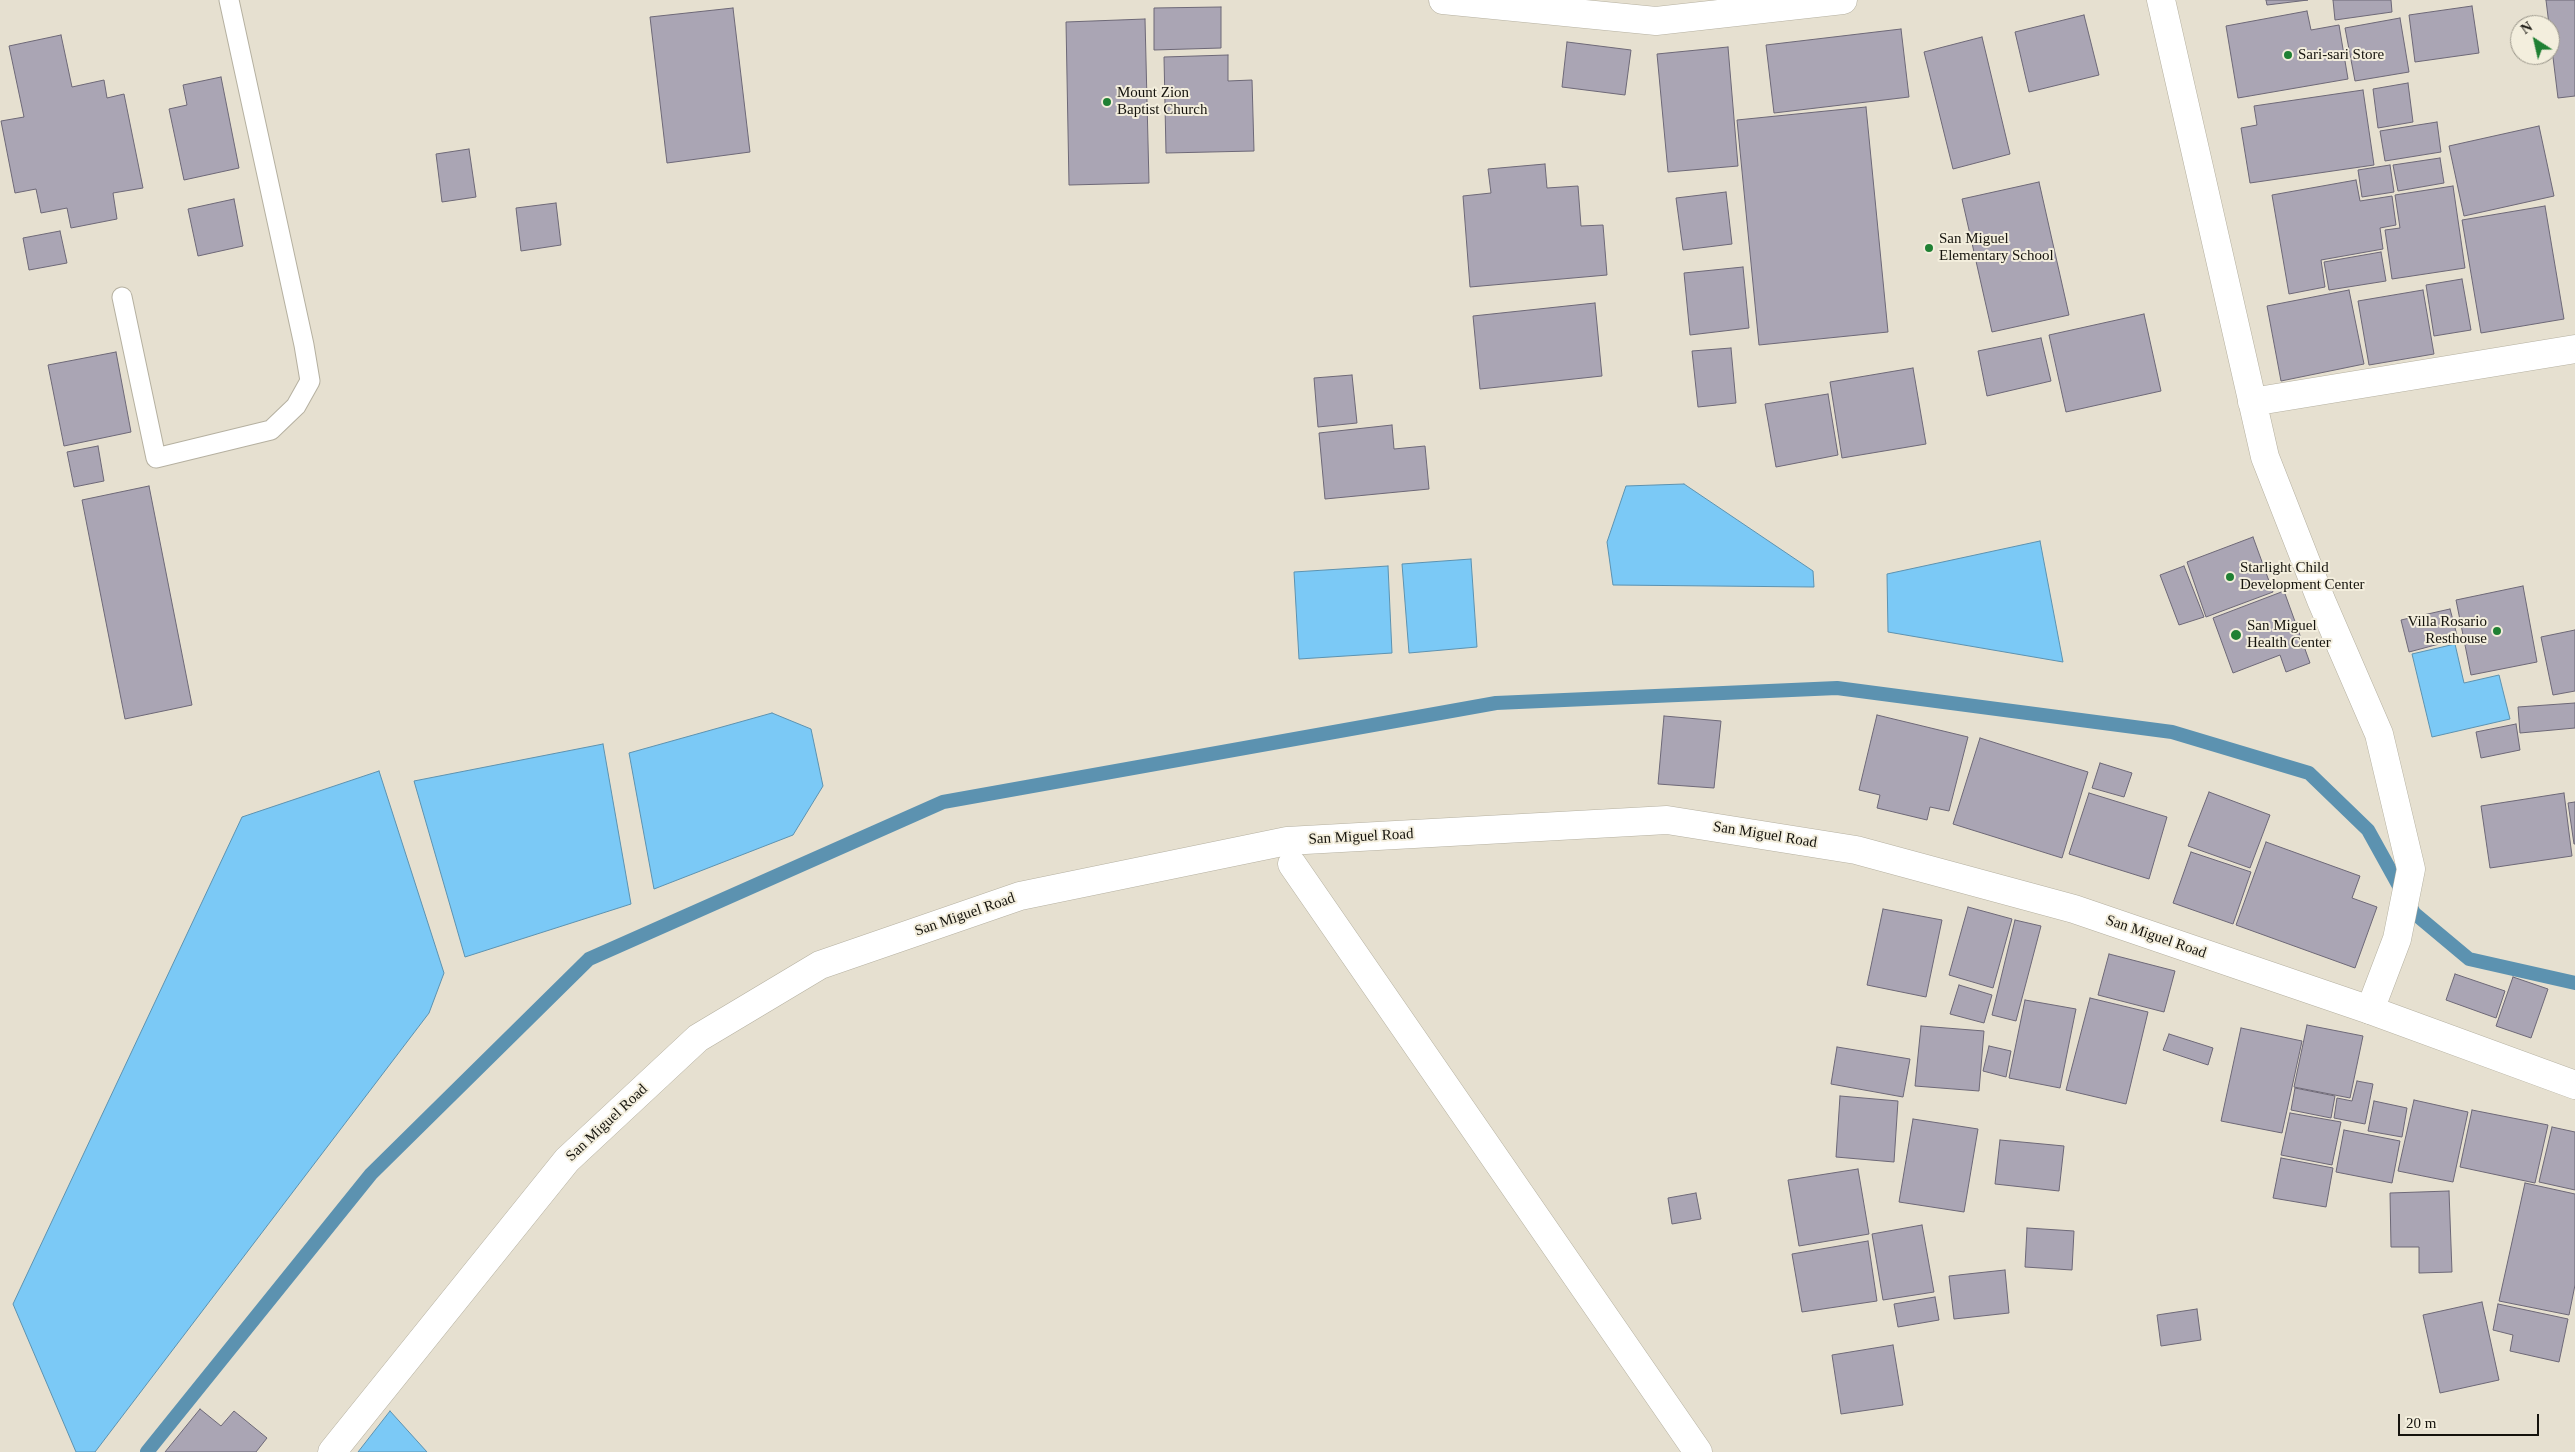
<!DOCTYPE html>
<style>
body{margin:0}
#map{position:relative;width:2575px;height:1452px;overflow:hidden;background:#e6e0d0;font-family:"Times New Roman",serif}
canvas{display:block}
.north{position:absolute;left:2510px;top:15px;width:50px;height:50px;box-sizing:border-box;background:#f3eedd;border:1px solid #9a968a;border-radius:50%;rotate:325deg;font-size:14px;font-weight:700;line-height:20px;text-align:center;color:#15130d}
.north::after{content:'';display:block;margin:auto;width:18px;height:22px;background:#1f8033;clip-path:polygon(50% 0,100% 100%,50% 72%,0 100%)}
.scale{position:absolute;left:2398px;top:1414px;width:141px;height:22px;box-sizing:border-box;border:2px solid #15130d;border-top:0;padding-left:6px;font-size:15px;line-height:18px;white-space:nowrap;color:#15130d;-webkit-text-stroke:4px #f3eedd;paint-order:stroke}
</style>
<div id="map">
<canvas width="2575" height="1452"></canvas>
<div class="north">N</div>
<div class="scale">20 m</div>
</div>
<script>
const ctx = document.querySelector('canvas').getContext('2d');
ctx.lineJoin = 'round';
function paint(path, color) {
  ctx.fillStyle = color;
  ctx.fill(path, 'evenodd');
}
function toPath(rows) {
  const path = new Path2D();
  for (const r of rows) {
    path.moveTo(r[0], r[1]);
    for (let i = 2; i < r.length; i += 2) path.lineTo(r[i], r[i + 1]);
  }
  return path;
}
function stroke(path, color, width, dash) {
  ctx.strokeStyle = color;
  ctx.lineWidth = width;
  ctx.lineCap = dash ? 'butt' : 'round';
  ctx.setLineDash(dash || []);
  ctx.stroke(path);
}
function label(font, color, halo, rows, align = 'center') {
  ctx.font = font + ' "Times New Roman",serif';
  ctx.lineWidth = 4;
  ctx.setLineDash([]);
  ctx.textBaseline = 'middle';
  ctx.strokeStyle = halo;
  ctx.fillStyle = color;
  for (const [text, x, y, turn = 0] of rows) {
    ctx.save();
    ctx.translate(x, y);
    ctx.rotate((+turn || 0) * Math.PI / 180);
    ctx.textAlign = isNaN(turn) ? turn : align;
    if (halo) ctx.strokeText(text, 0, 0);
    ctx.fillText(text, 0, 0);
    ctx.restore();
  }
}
const water = toPath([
 [1684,484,1813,571,1814,587,1613,585,1607,542,1626,486,1684,484],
 [2040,541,2063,662,1888,632,1887,574,2040,541],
 [1471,559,1477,647,1409,653,1402,564,1471,559],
 [1388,566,1392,653,1299,659,1294,572,1388,566],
 [2455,644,2464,683,2499,675,2510,719,2432,737,2412,654,2455,644],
 [772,713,811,729,823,786,793,835,654,889,629,753,772,713],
 [603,744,631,904,465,957,414,781,603,744],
 [379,771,444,973,429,1013,95,1452,76,1452,13,1304,242,817,379,771],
 [390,1411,427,1452,358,1452,390,1411]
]);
const stream = toPath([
 [147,1452,371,1174,589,959,943,802,1496,703,1837,688,2172,732,2309,773,2368,830,2414,913,2469,959,2575,983]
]);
const building = toPath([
 [2266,0,2308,0,2267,5,2266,0],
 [2333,0,2391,0,2392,12,2335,20,2333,0],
 [2546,0,2575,0,2575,96,2558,98,2546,0],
 [2472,6,2479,53,2415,62,2409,15,2472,6],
 [1221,7,1221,48,1154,50,1154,8,1221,7],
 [733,8,750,152,667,163,650,17,733,8],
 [2307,11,2311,30,2339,25,2348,79,2238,98,2226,26,2307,11],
 [2084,15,2099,75,2029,92,2015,32,2084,15],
 [2400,18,2409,72,2355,81,2345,28,2400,18],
 [1145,19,1149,183,1069,185,1066,22,1145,19],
 [1901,29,1909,97,1774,113,1766,45,1901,29],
 [61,35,72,87,104,80,107,98,124,94,143,188,113,193,117,219,71,228,67,208,41,213,36,189,15,193,1,121,24,117,9,46,61,35],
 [1982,37,2010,154,1953,169,1924,52,1982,37],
 [1567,42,1631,50,1625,95,1562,87,1567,42],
 [1728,47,1738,166,1668,172,1657,54,1728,47],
 [1228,55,1228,81,1252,80,1254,151,1166,153,1164,57,1228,55],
 [221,77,239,168,184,180,169,109,187,105,183,85,221,77],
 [2408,83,2413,122,2378,128,2373,89,2408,83],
 [2363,90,2374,165,2250,183,2241,128,2257,125,2254,106,2363,90],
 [1866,107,1888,332,1759,345,1737,120,1866,107],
 [2437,122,2441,152,2385,161,2380,131,2437,122],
 [2539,126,2554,196,2464,216,2449,146,2539,126],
 [469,149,476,197,442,202,436,154,469,149],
 [2440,158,2444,183,2398,191,2393,165,2440,158],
 [1545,164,1547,188,1578,186,1581,226,1603,225,1607,275,1470,287,1463,196,1491,193,1488,169,1545,164],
 [2390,165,2394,192,2362,197,2358,170,2390,165],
 [2356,180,2360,201,2392,196,2396,225,2380,228,2383,249,2321,260,2325,287,2289,294,2272,195,2356,180],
 [2039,182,2069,315,1992,332,1962,199,2039,182],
 [2453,186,2465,268,2392,279,2385,230,2400,228,2395,195,2453,186],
 [1726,192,1732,244,1683,250,1676,198,1726,192],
 [234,199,243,246,198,256,188,209,234,199],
 [556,203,561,245,521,251,516,208,556,203],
 [2545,206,2564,319,2481,333,2462,220,2545,206],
 [60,231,67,263,29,270,23,238,60,231],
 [2381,252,2386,281,2329,290,2324,262,2381,252],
 [1743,267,1749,328,1690,335,1684,273,1743,267],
 [2462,279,2471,330,2434,336,2426,285,2462,279],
 [2349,290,2364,364,2281,381,2267,306,2349,290],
 [2423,290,2434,354,2369,365,2358,301,2423,290],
 [1595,303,1602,376,1480,389,1473,316,1595,303],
 [2144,314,2161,391,2066,412,2049,335,2144,314],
 [2041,338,2051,381,1987,396,1978,351,2041,338],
 [1731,348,1736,403,1698,407,1692,351,1731,348],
 [116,352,131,432,64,446,48,365,116,352],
 [1913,368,1926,444,1842,458,1830,382,1913,368],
 [1352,375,1357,423,1318,427,1314,378,1352,375],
 [1828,394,1838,455,1776,467,1765,404,1828,394],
 [1392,425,1394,449,1425,446,1429,489,1325,499,1319,433,1392,425],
 [98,446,104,481,74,487,67,452,98,446],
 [149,486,192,705,125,719,82,500,149,486],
 [2253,537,2273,592,2206,617,2187,562,2253,537],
 [2184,566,2204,617,2179,625,2160,575,2184,566],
 [2523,586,2537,662,2471,675,2456,600,2523,586],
 [2284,591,2310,663,2286,672,2280,655,2233,673,2213,618,2284,591],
 [2450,609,2458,639,2409,652,2401,620,2450,609],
 [2575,630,2575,691,2553,695,2541,637,2575,630],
 [2575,703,2575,728,2520,733,2518,707,2575,703],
 [1877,715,1968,737,1949,811,1930,807,1927,820,1877,808,1880,795,1859,790,1877,715],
 [1664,716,1721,721,1714,788,1658,784,1664,716],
 [2516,724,2520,750,2481,758,2476,732,2516,724],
 [1980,738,2088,772,2062,858,1953,824,1980,738],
 [2100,763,2132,773,2124,797,2092,788,2100,763],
 [2209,792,2270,815,2250,868,2188,846,2209,792],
 [2089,793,2167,817,2149,879,2069,854,2089,793],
 [2564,793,2572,856,2490,868,2481,806,2564,793],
 [2575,802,2575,844,2574,844,2568,803,2575,802],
 [2266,842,2360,876,2352,898,2377,907,2355,968,2236,925,2266,842],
 [2191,852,2251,872,2233,924,2173,903,2191,852],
 [1968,907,2012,919,1993,988,1949,975,1968,907],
 [1883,909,1942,920,1926,997,1867,985,1883,909],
 [2015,920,2041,926,2016,1021,1992,1015,2015,920],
 [2109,954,2175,971,2164,1012,2098,995,2109,954],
 [2455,974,2505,991,2496,1018,2446,1000,2455,974],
 [2513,977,2548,989,2531,1038,2496,1026,2513,977],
 [1959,985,1992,995,1984,1023,1950,1014,1959,985],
 [2090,998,2148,1012,2126,1104,2066,1090,2090,998],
 [2025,1000,2076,1009,2060,1088,2009,1078,2025,1000],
 [2307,1025,2363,1036,2350,1098,2294,1087,2307,1025],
 [1921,1026,1984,1031,1979,1091,1915,1086,1921,1026],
 [2241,1028,2302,1041,2282,1133,2221,1121,2241,1028],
 [2169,1034,2213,1048,2208,1065,2163,1050,2169,1034],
 [1989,1046,2011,1051,2006,1077,1983,1071,1989,1046],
 [1837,1047,1910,1059,1903,1097,1831,1084,1837,1047],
 [2357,1081,2373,1084,2365,1124,2334,1118,2337,1098,2352,1101,2357,1081],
 [2295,1088,2335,1096,2331,1118,2291,1110,2295,1088],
 [1840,1096,1898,1101,1894,1162,1836,1157,1840,1096],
 [2414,1100,2468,1112,2453,1182,2398,1171,2414,1100],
 [2374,1101,2407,1108,2402,1137,2368,1131,2374,1101],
 [2472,1110,2548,1125,2535,1183,2460,1167,2472,1110],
 [2290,1113,2341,1122,2332,1165,2281,1155,2290,1113],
 [1913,1119,1978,1129,1964,1212,1899,1202,1913,1119],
 [2552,1127,2575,1132,2575,1190,2539,1182,2552,1127],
 [2344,1130,2400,1141,2392,1183,2336,1172,2344,1130],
 [2000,1140,2064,1146,2059,1191,1995,1184,2000,1140],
 [2281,1158,2333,1168,2326,1207,2273,1198,2281,1158],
 [1858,1169,1869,1234,1799,1246,1788,1180,1858,1169],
 [2525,1183,2575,1194,2575,1285,2569,1315,2499,1301,2525,1183],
 [2449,1191,2452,1272,2419,1273,2419,1247,2391,1247,2390,1193,2449,1191],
 [1696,1193,1701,1219,1672,1224,1668,1198,1696,1193],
 [1922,1225,1934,1292,1883,1300,1872,1234,1922,1225],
 [2027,1228,2074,1231,2072,1270,2025,1267,2027,1228],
 [1868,1241,1877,1301,1802,1312,1792,1254,1868,1241],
 [2005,1270,2009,1313,1954,1319,1949,1276,2005,1270],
 [1935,1297,1939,1320,1898,1327,1894,1304,1935,1297],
 [2482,1302,2499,1380,2440,1393,2423,1315,2482,1302],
 [2498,1304,2568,1319,2559,1362,2510,1351,2513,1335,2493,1330,2498,1304],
 [2197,1309,2201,1340,2161,1346,2157,1315,2197,1309],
 [1893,1345,1903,1405,1841,1414,1832,1355,1893,1345],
 [200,1409,221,1426,234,1411,267,1438,256,1452,165,1452,200,1409]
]);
const service = toPath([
 [122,297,156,458,271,430,296,406,310,381,304,345,229,0]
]);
const minor = toPath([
 [1443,0,1656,21,1843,0],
 [2161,0,2265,457,2321,600,2379,734,2411,869,2397,939,2370,1010],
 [2252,402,2575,349],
 [1292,864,1698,1452]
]);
const tertiary = toPath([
 [332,1452,567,1160,698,1038,820,965,1020,896,1287,841,1667,820,1856,850,2074,909,2370,1010,2575,1085]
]);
const markers = [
 [2288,55,5,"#1f8033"],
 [1107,102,5,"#1f8033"],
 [1929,248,5,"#1f8033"],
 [2230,577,5,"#1f8033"],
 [2497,631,5,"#1f8033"],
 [2236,635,6,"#1f8033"]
];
const poiNames = [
 ["Sari-sari Store",2298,55],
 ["Mount Zion",1117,93],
 ["Baptist Church",1117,110],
 ["San Miguel",1939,239],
 ["Elementary School",1939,256],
 ["Starlight Child",2240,568],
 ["Development Center",2240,585],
 ["Villa Rosario",2487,622,"right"],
 ["Resthouse",2487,639,"right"],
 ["San Miguel",2247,626],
 ["Health Center",2247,643]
];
const streetNames = [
 ["San Miguel Road",1765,835,9],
 ["San Miguel Road",1361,837,-3],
 ["San Miguel Road",965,915,-19],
 ["San Miguel Road",2156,937,19],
 ["San Miguel Road",607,1123,-43]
];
paint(water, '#7bc9f6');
stroke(water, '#5c92b0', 1);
stroke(stream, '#5c92b0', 14);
paint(building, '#aaa5b4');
stroke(building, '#6d6877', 1);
stroke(service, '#b5b0a0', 21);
stroke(minor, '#b5b0a0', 29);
stroke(tertiary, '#b5b0a0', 29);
stroke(service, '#fff', 19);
stroke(minor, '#fff', 28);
stroke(tertiary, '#fff', 28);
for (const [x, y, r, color] of markers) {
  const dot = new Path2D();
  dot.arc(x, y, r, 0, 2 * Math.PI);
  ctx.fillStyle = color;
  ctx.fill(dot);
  stroke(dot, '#f3eedd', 2);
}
label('15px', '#15130d', '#f3eedd', poiNames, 'left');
label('15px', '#15130d', '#f3eedd', streetNames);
</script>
